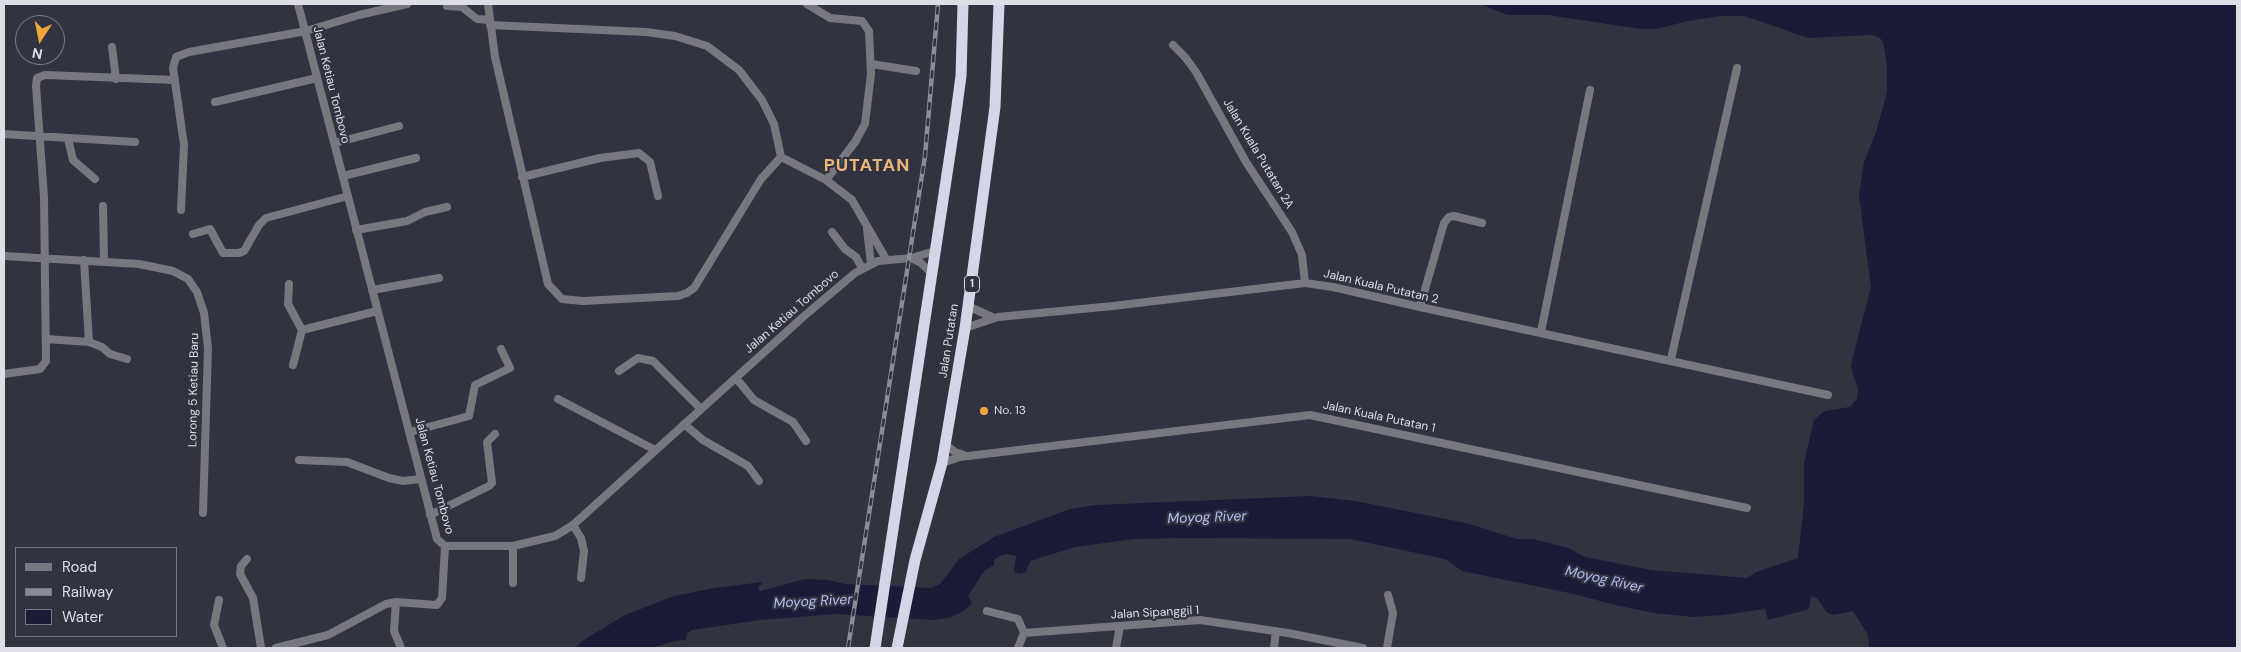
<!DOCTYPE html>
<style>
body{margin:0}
#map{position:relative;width:2241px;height:652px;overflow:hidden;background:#323340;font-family:"DM Sans",sans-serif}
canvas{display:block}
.frame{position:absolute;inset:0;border:5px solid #dddee6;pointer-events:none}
.legend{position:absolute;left:15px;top:547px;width:162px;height:90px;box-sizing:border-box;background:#323340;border:1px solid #767782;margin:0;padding:6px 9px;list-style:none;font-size:15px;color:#dddee6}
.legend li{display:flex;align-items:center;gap:10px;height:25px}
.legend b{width:25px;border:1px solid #767782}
.north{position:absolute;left:15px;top:15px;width:50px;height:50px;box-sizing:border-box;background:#323340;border:1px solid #767782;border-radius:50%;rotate:191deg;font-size:14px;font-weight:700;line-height:20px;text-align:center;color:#dddee6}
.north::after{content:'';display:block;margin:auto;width:18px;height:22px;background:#f1a640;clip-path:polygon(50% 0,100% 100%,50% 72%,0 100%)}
</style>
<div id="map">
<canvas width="2241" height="652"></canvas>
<div class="frame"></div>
<ul class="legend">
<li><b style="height:6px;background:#77787f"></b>Road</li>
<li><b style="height:6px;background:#8b8c96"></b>Railway</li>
<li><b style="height:14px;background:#1a1b38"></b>Water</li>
</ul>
<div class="north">N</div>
</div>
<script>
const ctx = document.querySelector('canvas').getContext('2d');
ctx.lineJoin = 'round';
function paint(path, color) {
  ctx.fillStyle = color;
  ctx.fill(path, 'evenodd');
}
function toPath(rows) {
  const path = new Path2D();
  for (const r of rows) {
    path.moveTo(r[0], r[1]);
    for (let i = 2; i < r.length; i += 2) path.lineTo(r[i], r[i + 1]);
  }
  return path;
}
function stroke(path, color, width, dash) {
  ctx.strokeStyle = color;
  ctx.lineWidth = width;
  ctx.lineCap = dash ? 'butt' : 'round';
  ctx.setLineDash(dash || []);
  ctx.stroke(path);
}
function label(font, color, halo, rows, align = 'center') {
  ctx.font = font + ' "DM Sans",sans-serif';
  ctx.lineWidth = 4.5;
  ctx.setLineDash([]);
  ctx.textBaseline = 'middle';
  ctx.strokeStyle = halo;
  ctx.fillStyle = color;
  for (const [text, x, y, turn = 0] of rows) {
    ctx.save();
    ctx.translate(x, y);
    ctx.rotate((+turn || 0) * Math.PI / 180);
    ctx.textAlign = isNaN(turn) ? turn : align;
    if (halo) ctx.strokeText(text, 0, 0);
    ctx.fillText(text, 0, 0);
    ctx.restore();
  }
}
const water = toPath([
 [1480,4,2237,4,2237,648,1869,648,1868,635,1853,611,1833,615,1826,612,1817,598,1811,596,1809,608,1806,610,1768,620,1765,609,1724,615,1693,617,1654,613,1615,605,1574,594,1462,571,1445,559,1350,539,1184,538,1134,539,1075,547,1030,561,1026,572,1019,574,1014,572,1016,556,1007,554,1000,556,994,560,994,565,984,571,968,596,972,603,962,612,948,618,933,620,836,614,760,620,692,630,687,634,686,640,674,641,652,648,575,648,582,641,625,615,674,596,714,588,763,582,758,588,760,591,805,579,828,580,845,584,931,588,940,584,959,559,994,537,1070,509,1096,505,1310,496,1355,501,1466,523,1517,539,1533,539,1568,548,1585,557,1651,570,1747,578,1756,572,1798,558,1804,503,1804,463,1814,420,1825,411,1850,407,1857,399,1858,389,1851,368,1852,360,1871,287,1859,196,1864,162,1876,132,1887,92,1887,64,1883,42,1880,38,1872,35,1808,38,1745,16,1720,16,1688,21,1656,29,1641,29,1548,15,1507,15]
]);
const minor = toPath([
 [298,4,437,539,445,546,513,546,555,536,573,525,803,317,855,273,878,261,911,258,935,251],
 [488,4,495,57,548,284,562,299,583,301,678,296,687,293,694,288,761,179,781,157],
 [807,4,830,18,862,21,869,31,871,74,865,124,855,142,826,180],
 [447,6,462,7,477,19,490,20],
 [490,25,646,32,675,36,707,46,739,70,762,100,774,124,781,157],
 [1173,45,1185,57,1196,72,1246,162,1292,232,1302,255,1305,283],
 [112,47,116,79],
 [871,64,916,71],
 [215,102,317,78],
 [4,134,135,142],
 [68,139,73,160,95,179],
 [335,143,399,126],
 [781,157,826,180,852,200,886,259],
 [343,176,416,158],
 [522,177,600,158,639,153,650,162,658,196],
 [103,206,104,261],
 [181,210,184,145,173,68,176,57,189,52,306,31,359,15,407,4],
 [867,229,871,264],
 [356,230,407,221,425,212,447,207],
 [832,232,845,249,856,257,862,268],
 [193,234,210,229,223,253,239,253,244,251,259,225,266,218,348,196],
 [4,256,139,264,173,271,188,279,197,292,204,313,208,348,203,513],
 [911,258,921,263,931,273],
 [84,260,89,342],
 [289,284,288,304,302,330],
 [372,290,439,278],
 [968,306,994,318],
 [1420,307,1444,223,1449,217,1454,216,1482,223],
 [965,328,998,317,1113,306,1305,283,1333,287,1420,307,1828,395],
 [1541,332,1590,90],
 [46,339,89,342,102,347,110,354,127,359],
 [1671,359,1737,68],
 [293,365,302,330,377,311],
 [619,371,638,358,653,361,701,409],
 [4,374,40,369,46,361,44,197,36,86,37,78,45,75,175,80],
 [736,378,754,400,793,422,806,441],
 [558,399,655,450],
 [684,424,703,440,748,466,759,481],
 [410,432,469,416,475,385,510,368,501,349],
 [945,444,955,452,964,455],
 [299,460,347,462,389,478,403,481,421,479],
 [942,463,960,457,1310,415,1747,508],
 [430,515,489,486,492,483,487,442,495,434],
 [573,525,581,538,584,551,581,578],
 [513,546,513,583],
 [247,559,241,566,240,574,253,598,261,648],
 [219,600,214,625,223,648],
 [396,602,394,631,401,648],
 [987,611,1018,619,1024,633],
 [1024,633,1200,620,1288,633,1363,648],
 [276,648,328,635,386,604,396,602,437,605,442,598,445,546],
 [1018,648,1024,633],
 [1116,648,1120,626],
 [1274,648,1276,631],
 [1387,648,1393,613,1388,595]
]);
const highway = toPath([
 [875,648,954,128,961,76,963,4],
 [897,648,915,560,942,463,965,328,995,107,999,4]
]);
const rail = toPath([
 [848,648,925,156,938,4]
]);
const markers = [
 [984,411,5,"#f1a640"]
];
const shields = [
 [972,284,15]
];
const shieldNames = [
 ["1",972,284]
];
const streetNames = [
 ["Jalan Ketiau Tombovo",331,85,76],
 ["Jalan Kuala Putatan 2A",1258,154,59],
 ["Jalan Kuala Putatan 2",1381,287,13],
 ["Jalan Ketiau Tombovo",792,312,-41],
 ["Jalan Putatan",949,341,-81],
 ["Lorong 5 Ketiau Baru",194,390,-89],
 ["Jalan Kuala Putatan 1",1379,417,12],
 ["Jalan Ketiau Tombovo",434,476,75],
 ["Jalan Sipanggil 1",1155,613,-3]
];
const poiNames = [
 ["No. 13",994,411]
];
const waterNames = [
 ["Moyog River",1207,518,-2],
 ["Moyog River",1604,580,13],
 ["Moyog River",813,602,-3]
];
const districtNames = [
 ["PUTATAN",867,166]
];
paint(water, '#1a1b38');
stroke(minor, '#77787f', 8);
stroke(highway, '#d4d6e6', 11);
stroke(rail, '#8b8c96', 4.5);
stroke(rail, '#323340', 2.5, [8]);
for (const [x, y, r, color] of markers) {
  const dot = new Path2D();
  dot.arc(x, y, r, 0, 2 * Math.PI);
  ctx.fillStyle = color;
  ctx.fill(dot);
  stroke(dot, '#323340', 2);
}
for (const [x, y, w] of shields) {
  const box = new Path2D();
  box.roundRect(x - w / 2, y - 8.5, w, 17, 4);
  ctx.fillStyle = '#323340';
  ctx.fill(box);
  stroke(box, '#dddee6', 1);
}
label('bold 11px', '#dddee6', null, shieldNames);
label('12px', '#dddee6', '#323340', streetNames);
label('12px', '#dddee6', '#323340', poiNames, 'left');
label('italic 14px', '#b5bbf7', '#323340', waterNames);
ctx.letterSpacing = '1px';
label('bold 18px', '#ebb778', '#323340', districtNames);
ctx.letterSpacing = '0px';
</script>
